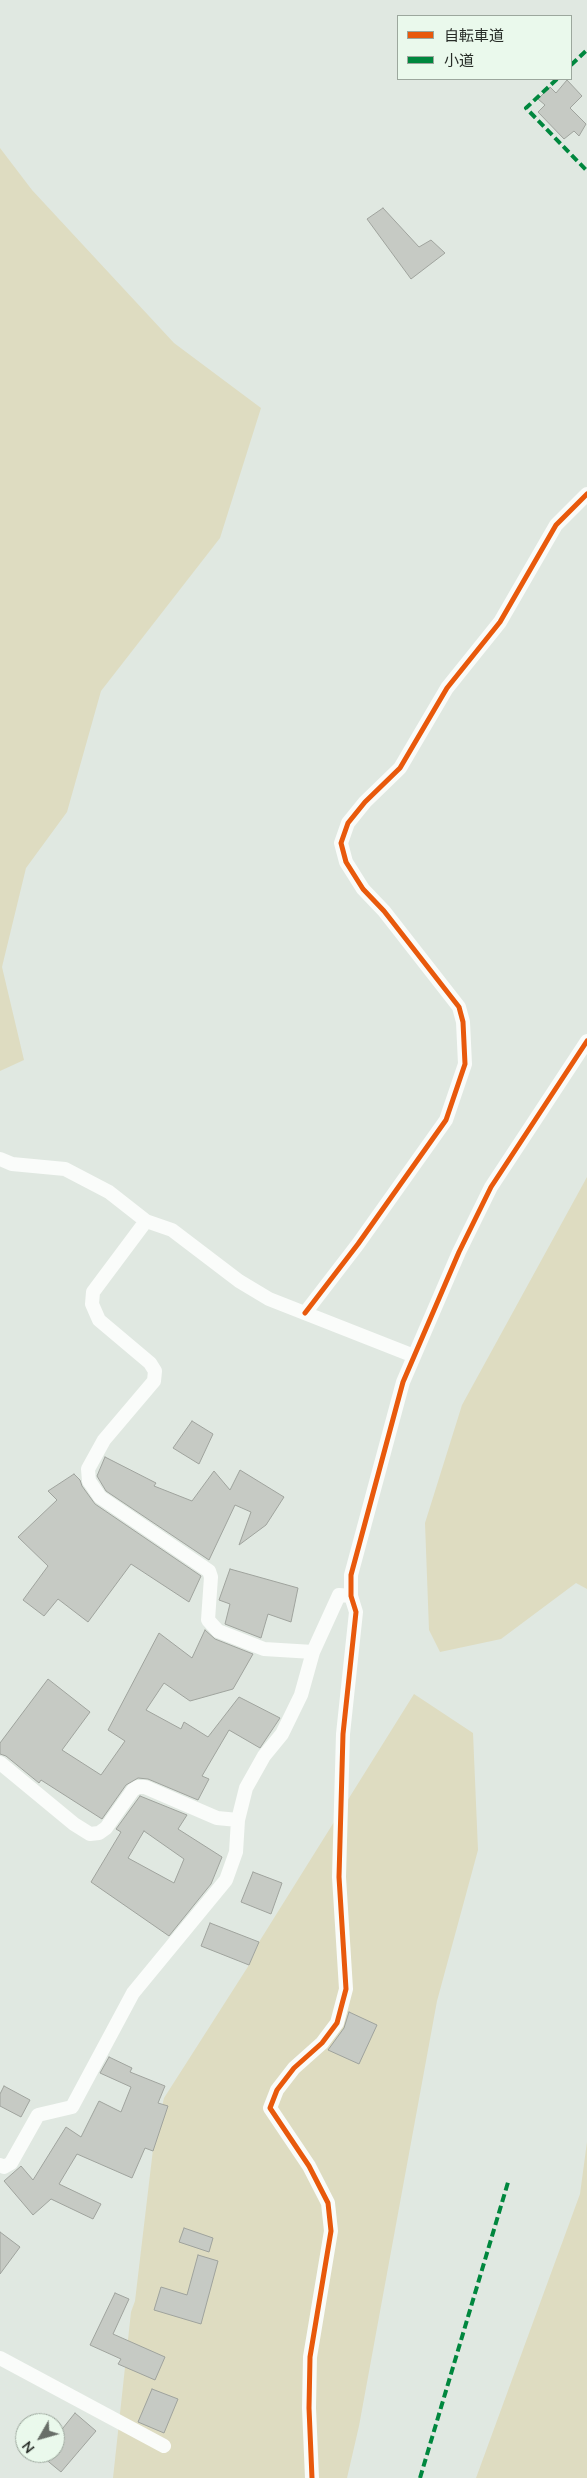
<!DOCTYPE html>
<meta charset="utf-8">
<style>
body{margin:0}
#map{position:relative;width:587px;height:2478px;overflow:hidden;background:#e0e8e1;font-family:"Nunito Sans","Noto Sans JP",sans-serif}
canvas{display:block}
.legend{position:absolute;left:397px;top:15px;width:175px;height:65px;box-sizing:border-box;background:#eaf9ec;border:1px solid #9ca79d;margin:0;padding:6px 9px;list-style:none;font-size:15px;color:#272c27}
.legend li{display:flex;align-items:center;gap:10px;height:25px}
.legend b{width:25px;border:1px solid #9ca79d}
.north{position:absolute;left:15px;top:2413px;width:50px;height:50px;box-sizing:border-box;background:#eaf9ec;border:1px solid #9ca79d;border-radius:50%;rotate:232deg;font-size:14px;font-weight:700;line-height:20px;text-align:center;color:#272c27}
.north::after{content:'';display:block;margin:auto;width:18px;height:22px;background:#686e68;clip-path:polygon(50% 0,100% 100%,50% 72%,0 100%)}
</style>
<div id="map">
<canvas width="587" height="2478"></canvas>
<ul class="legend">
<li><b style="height:6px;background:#e8590c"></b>自転車道</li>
<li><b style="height:6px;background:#00873e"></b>小道</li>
</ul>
<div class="north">N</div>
</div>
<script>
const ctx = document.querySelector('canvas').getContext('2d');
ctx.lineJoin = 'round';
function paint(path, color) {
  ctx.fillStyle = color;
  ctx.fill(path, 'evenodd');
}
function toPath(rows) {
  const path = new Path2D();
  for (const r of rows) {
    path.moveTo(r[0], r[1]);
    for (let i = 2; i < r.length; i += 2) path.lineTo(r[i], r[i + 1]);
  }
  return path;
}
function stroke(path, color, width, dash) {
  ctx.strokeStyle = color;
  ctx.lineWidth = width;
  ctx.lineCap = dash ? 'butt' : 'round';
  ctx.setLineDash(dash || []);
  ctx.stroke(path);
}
const green = toPath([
 [0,148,32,190,174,343,261,408,220,538,101,691,67,812,26,868,2,967,24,1060,0,1071],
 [587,1177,587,1589,576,1583,501,1639,440,1652,429,1630,425,1523,462,1405],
 [414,1694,473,1733,478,1850,437,2001,359,2426,347,2478,113,2478,131,2312,135,2301,154,2141,164,2098,249,1965,259,1942],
 [587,2142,587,2478,476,2478,580,2194]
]);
const building = toPath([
 [567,80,582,96,570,108,586,124,579,136,574,131,564,139,538,112,545,105,538,99,550,87,556,93,567,80],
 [383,208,419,247,431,240,445,253,411,279,367,219,383,208],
 [192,1421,213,1434,199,1464,173,1448,192,1421],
 [105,1457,156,1483,154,1486,192,1501,214,1471,230,1490,240,1470,284,1497,266,1525,239,1545,251,1512,235,1505,209,1560,106,1491,97,1476,105,1457],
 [74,1474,80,1480,82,1486,95,1504,201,1576,189,1602,131,1564,88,1622,58,1599,44,1616,23,1600,48,1566,18,1537,57,1500,48,1491,74,1474],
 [230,1569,298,1588,291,1622,268,1614,261,1638,225,1624,230,1604,219,1600,230,1569],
 [205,1630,215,1639,253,1654,233,1689,190,1701,164,1683,146,1710,181,1729,184,1722,208,1737,239,1697,280,1718,260,1748,229,1730,202,1776,209,1779,198,1800,148,1779,138,1778,126,1785,102,1819,41,1780,39,1783,6,1756,0,1754,0,1743,48,1679,90,1712,62,1750,101,1775,125,1741,108,1730,159,1633,192,1658,205,1630],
 [140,1796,187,1815,178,1829,222,1857,211,1884,169,1936,91,1882,121,1832,116,1829,140,1796],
 [144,1831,184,1859,174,1883,128,1858,144,1831],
 [253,1872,282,1883,271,1914,241,1902,253,1872],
 [210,1923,259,1942,249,1965,201,1946,210,1923],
 [349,2012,377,2025,359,2064,328,2050,344,2028,349,2012],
 [109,2057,132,2068,130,2072,165,2086,158,2103,168,2106,153,2151,145,2148,132,2178,77,2154,59,2184,101,2204,93,2219,51,2199,33,2215,4,2181,21,2166,33,2180,66,2127,81,2137,99,2101,121,2112,131,2087,100,2073,109,2057],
 [4,2086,30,2100,21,2117,0,2106,0,2094,4,2086],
 [184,2228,213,2238,209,2252,179,2242,184,2228],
 [0,2232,20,2247,0,2274,0,2232],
 [198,2255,218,2261,201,2324,154,2310,161,2287,187,2295,198,2255],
 [115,2293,129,2299,113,2334,165,2357,155,2380,118,2364,121,2359,90,2345,115,2293],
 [152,2389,178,2399,164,2433,138,2422,152,2389],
 [75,2413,96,2431,61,2472,38,2453,55,2453,55,2438,75,2413]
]);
const minor = toPath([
 [0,1159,12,1164,65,1169,109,1192,146,1221,172,1230,239,1281,269,1299,414,1356],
 [146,1221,93,1292,92,1304,99,1320,150,1363,155,1371,154,1381,104,1440,88,1469,89,1481,100,1497,209,1571,211,1577,208,1620,218,1631,264,1649,313,1652],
 [305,1313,358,1244,446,1120,465,1064,463,1022,459,1007,384,911,363,889,346,862,341,843,348,823,365,802,400,768,447,688,500,622,556,525,587,494],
 [0,1763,74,1824,90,1834,99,1833,106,1828,133,1790,138,1787,145,1787,217,1818,238,1820],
 [0,2165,4,2167,11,2163,38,2115,72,2107,133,1993,226,1880,236,1852,238,1820,246,1788,264,1756,282,1734,301,1695,313,1652,339,1595,351,1596],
 [0,2358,164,2446],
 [312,2478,309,2408,310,2357,331,2231,328,2203,309,2166,270,2108,277,2090,294,2068,322,2043,337,2023,346,1989,339,1877,343,1734,356,1612,351,1596,351,1575,403,1382,459,1252,491,1187,587,1041]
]);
const quiet = toPath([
 [571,65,587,50],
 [557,79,526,108,587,171],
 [420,2478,509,2179]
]);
const cycleway = toPath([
 [305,1313,358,1244,446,1120,465,1064,463,1022,459,1007,384,911,363,889,346,862,341,843,348,823,365,802,400,768,447,688,500,622,556,525,587,494],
 [312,2478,309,2408,310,2357,331,2231,328,2203,309,2166,270,2108,277,2090,294,2068,322,2043,337,2023,346,1989,339,1877,343,1734,356,1612,351,1596,351,1575,403,1382,459,1252,491,1187,587,1041]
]);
paint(green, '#dedcc1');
paint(building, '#c6cac4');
stroke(building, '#9fa39d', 1);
stroke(minor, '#fafcfa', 14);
stroke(quiet, '#00873e', 4, [8, 4]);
stroke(cycleway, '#e8590c', 5);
</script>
